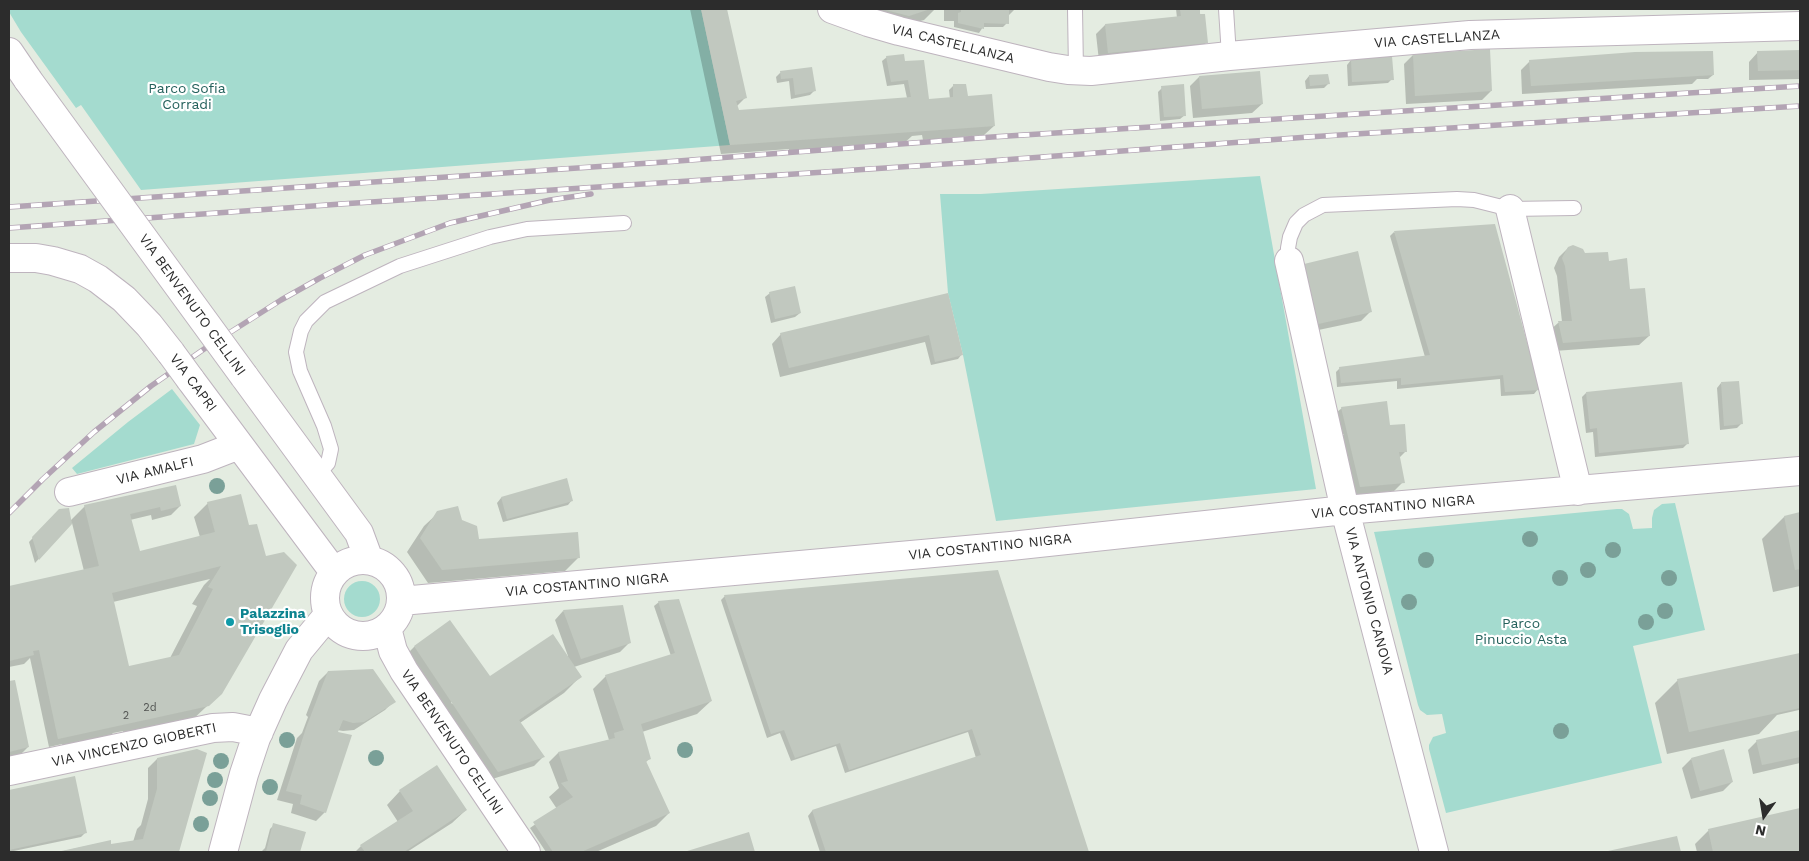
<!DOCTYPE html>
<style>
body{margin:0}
#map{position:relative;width:1809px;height:861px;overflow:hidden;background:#e4ece1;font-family:"Work Sans",sans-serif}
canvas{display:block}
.frame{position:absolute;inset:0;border:10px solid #2c2c2c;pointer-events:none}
.north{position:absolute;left:1739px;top:791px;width:50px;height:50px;-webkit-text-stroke:4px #fff;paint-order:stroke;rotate:193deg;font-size:14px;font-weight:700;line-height:20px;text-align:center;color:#2c2c2c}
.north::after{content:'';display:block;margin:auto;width:18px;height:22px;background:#2c2c2c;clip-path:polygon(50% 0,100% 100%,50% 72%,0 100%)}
</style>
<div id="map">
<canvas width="1809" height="861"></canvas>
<div class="frame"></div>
<div class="north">N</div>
</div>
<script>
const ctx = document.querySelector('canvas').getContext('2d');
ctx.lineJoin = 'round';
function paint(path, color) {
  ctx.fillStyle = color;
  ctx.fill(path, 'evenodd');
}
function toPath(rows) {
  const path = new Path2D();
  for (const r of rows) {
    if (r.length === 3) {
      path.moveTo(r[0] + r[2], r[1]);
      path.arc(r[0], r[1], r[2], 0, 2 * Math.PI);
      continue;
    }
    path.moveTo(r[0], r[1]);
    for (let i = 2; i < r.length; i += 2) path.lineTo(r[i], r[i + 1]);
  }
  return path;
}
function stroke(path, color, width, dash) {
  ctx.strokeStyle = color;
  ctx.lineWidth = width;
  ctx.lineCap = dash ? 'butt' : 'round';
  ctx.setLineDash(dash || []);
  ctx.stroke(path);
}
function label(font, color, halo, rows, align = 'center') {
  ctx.font = font + ' "Work Sans",sans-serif';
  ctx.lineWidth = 4.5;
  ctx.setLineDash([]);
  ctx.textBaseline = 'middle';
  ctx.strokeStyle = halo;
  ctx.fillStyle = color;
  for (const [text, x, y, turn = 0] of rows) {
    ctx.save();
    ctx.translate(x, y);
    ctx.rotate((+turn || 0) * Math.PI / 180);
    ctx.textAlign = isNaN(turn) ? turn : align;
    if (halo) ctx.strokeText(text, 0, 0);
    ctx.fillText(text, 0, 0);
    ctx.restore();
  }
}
const green = toPath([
 [9,9,701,9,730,145,141,190,81,105,76,108,21,32,9,12],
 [1260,176,1316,489,996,521,963,355,948,293,940,194,981,194],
 [172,389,200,425,194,444,77,474,72,468,128,422],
 [1675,503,1705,630,1633,646,1662,763,1446,813,1429,749,1429,745,1433,737,1446,733,1442,714,1427,715,1420,710,1418,705,1374,532,1617,509,1622,509,1629,514,1633,529,1652,528,1652,518,1654,510,1662,504],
 [362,599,18]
]);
const shadow = toPath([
 [690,9,726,9,745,98,737,106,738,112,907,98,904,84,887,86,882,61,887,57,904,63,927,102,950,99,949,90,954,85,994,126,984,135,923,140,922,135,912,136,902,145,789,153,789,149,721,154],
 [865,9,935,9,924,20,895,28],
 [944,9,1014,9,1014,10,1007,17,1007,23,1003,27,983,27,979,33,954,27,954,21,944,21],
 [1176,9,1199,9,1207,42,1198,51,1099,61,1096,34,1105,25,1177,18],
 [1800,51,1800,79,1749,80,1749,62,1758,52],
 [1413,55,1491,91,1482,100,1406,104,1404,64],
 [1351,60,1392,79,1388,83,1348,86,1347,65],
 [1530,61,1713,75,1708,79,1697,79,1692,84,1522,94,1521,70],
 [811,68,814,91,810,95,791,99,789,81,777,83,776,77,780,73],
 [1309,76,1328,84,1324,88,1306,89,1305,81],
 [1199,77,1262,104,1252,113,1193,118,1190,86],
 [1162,88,1185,115,1180,119,1160,121,1158,92],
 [1394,232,1538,389,1534,394,1501,396,1500,379,1397,389,1397,381,1337,387,1336,372,1340,368,1425,357,1390,236],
 [1568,248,1608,262,1629,291,1649,336,1639,345,1554,351,1549,331,1558,323,1562,322,1557,276,1554,268,1559,257],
 [1305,265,1370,312,1361,321,1309,332,1296,274],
 [770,293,800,313,795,317,771,323,765,297],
 [948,294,962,354,958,359,931,365,925,342,780,377,772,344,781,334],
 [1721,383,1741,424,1737,428,1720,430,1717,388],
 [1586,393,1687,444,1683,448,1595,457,1593,432,1586,433,1582,397],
 [1342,408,1388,425,1406,451,1399,458,1403,482,1394,491,1351,496,1338,440,1344,434,1342,434,1337,412],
 [240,495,221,693,190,722,124,737,123,731,113,733,108,738,63,748,62,744,49,747,30,658,24,664,9,667,9,587,84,571,72,523,35,563,29,542,59,511,70,521,85,506,180,506,171,515,152,520,151,515,130,520,139,552,200,537,194,517,208,503],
 [210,579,204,585,192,604,197,606,170,658,128,668,113,602],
 [501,498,572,500,568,505,503,522,497,503],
 [438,513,461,521,478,541,578,558,565,571,428,583,407,552,424,526],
 [1800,513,1800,586,1773,592,1762,539,1784,517],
 [997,571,1088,852,820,852,808,816,812,811,976,758,968,732,845,773,836,746,791,761,780,733,767,738,721,600,725,596],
 [659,602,711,701,697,714,642,732,649,759,645,763,669,813,656,826,596,852,589,852,588,851,584,852,546,852,530,828,557,809,549,797,559,788,549,762,558,753,609,740,593,689,606,676,671,656,654,606],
 [563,611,629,643,620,652,574,667,581,676,564,693,520,723,543,757,534,766,489,780,405,656,414,647,450,622,485,680,568,656,555,620],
 [472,688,473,690,452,704,451,702],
 [1800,654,1800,714,1799,710,1777,715,1759,734,1667,754,1655,703,1678,680],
 [328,672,394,701,385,710,354,730,343,731,337,730,325,812,316,821,291,813,293,804,277,800,297,738,302,733,308,717,306,715,319,681],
 [14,682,28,747,19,756,9,758,9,683],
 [1800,731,1800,763,1753,774,1748,750,1757,741],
 [157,759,189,810,178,852,59,852,110,841,110,845,133,842,137,829,141,825,148,799,148,768],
 [1691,759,1732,782,1723,791,1691,799,1682,768],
 [74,778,85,833,81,837,9,852,9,792],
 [400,791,466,810,452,823,407,852,355,852,361,846,398,822,387,805],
 [1800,809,1800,852,1697,852,1695,844,1709,830],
 [274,825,304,833,299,852,261,852,265,848,270,829],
 [748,833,754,852,687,852],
 [1676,837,1679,852,1610,852]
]);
const building = toPath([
 [701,9,727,9,747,98,736,101,739,110,911,97,908,80,891,82,886,56,904,54,905,61,924,60,929,99,953,97,953,84,966,84,968,96,992,94,995,126,730,145],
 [882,9,930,9,909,16],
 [961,9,1009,9,1009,24,984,23,984,29,958,23,958,13,961,12],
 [1180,9,1200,9,1200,14,1205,14,1208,43,1108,53,1105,24,1181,16],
 [1490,49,1492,91,1415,96,1413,54],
 [1800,50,1800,70,1758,71,1757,51],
 [1713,51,1714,75,1531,86,1529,60,1635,52],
 [1392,56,1394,80,1352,82,1351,59],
 [812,67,816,91,795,95,793,78,781,79,780,71],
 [1260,71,1263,104,1202,109,1199,76],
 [1328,74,1330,84,1310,86,1309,75],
 [1184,84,1186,116,1164,117,1161,86],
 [1495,224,1540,390,1505,392,1503,375,1401,385,1401,378,1341,383,1339,367,1430,355,1394,231],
 [1573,245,1583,249,1585,253,1608,252,1609,261,1627,258,1630,289,1645,288,1650,336,1563,343,1558,321,1572,321,1565,266,1562,258,1568,247],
 [1358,251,1372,312,1318,324,1304,264],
 [795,286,801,313,775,319,769,292],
 [948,293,963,355,935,362,929,335,789,368,780,333],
 [1739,381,1743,424,1724,426,1721,382],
 [1682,382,1689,444,1599,453,1597,428,1590,429,1586,392],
 [1387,401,1390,425,1405,424,1407,452,1399,452,1405,483,1360,487,1341,407],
 [567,478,573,501,507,519,501,497],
 [176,485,181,506,161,511,160,507,130,514,140,551,215,532,207,502,241,494,249,525,257,524,266,556,284,552,297,565,222,694,209,706,58,739,39,650,33,651,34,655,9,661,9,586,99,566,84,505],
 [221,566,208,587,213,589,179,655,129,666,112,593],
 [458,506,462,520,477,526,479,539,578,532,580,558,442,570,420,538,437,511],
 [69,508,72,524,39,560,32,537,59,509],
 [1800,512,1800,569,1795,570,1784,516],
 [998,570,1089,852,826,852,812,810,981,755,972,729,849,770,840,743,795,758,784,730,771,734,724,595],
 [679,599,712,701,641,724,651,759,646,761,670,813,581,852,553,852,533,822,573,797,561,783,568,781,558,752,615,738,614,733,624,730,605,675,675,653,658,601],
 [623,605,631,643,581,659,563,610],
 [450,620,490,676,553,634,582,677,519,720,545,757,498,772,414,646],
 [1800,653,1800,708,1689,732,1677,679],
 [373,669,396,702,364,722,353,723,343,720,338,732,352,735,326,813,300,804,302,795,286,791,306,728,328,671],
 [15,680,29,747,9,752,9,681],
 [1800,730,1800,757,1762,765,1756,740],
 [197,749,207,753,179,852,57,852,111,840,111,844,143,839,157,789,157,758],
 [1724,749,1733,782,1700,791,1691,758],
 [437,765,467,810,404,852,365,852,360,845,413,811,399,790],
 [75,776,87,833,9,850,9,790],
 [1800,808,1800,852,1713,852,1708,829],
 [273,823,306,832,300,852,266,852],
 [749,832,755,852,684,852],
 [1677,836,1681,852,1608,852,1608,851]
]);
const lane = toPath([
 [1075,9,1076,71],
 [1226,9,1229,56],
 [1289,261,1288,248,1290,237,1296,223,1304,215,1323,205,1457,199,1474,200,1510,209,1574,208],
 [317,475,328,463,331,449,324,426,300,371,296,352,301,331,306,321,325,302,400,266,490,237,527,229,624,223]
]);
const street = toPath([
 [832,9,868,22,899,31,1049,67,1068,70,1091,71,1229,56,1470,35,1800,26],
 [9,52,28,80],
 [1510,209,1578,491],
 [9,258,36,258,53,261,80,269,98,279,124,299,149,325,171,353],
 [1289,261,1345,510,1434,852],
 [244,376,359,533,369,560],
 [190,379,334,572],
 [69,492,203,459,239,445],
 [363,598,38],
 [401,601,1011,546,1345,510,1800,471],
 [387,628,393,651,404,671,526,852],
 [9,771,213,728,233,727,259,732],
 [223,852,244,774,256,738,273,700,299,650,328,615]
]);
const rail = toPath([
 [9,207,665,162,992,137,1800,86],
 [9,228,341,204,976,162,1308,137,1800,106],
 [9,513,43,479,94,432,151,386,207,347,281,300,320,278,365,255,450,223,550,200,591,194]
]);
const streetBridge = toPath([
 [28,80,244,376],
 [171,353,190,379]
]);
const trees = [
 [217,486],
 [1530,539],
 [1613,550],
 [1426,560],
 [1588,570],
 [1560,578],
 [1669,578],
 [1409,602],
 [1665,611],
 [1646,622],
 [1561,731],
 [287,740],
 [685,750],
 [376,758],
 [221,761],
 [215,780],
 [270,787],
 [210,798],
 [201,824]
];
const markers = [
 [230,622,5,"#0f9aa8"]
];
const numberNames = [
 ["2d",150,708],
 ["2",126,716]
];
const streetNames = [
 ["VIA CASTELLANZA",1437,39,-4],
 ["VIA CASTELLANZA",953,44,14],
 ["VIA BENVENUTO CELLINI",192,305,54],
 ["VIA CAPRI",193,383,53],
 ["VIA AMALFI",155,471,-14],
 ["VIA COSTANTINO NIGRA",1393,507,-5],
 ["VIA COSTANTINO NIGRA",990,547,-6],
 ["VIA COSTANTINO NIGRA",587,585,-5],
 ["VIA ANTONIO CANOVA",1369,601,75],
 ["VIA BENVENUTO CELLINI",452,742,56],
 ["VIA VINCENZO GIOBERTI",134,745,-12]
];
const parkNames = [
 ["Parco Sofia",187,89],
 ["Corradi",187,105],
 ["Parco",1521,624],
 ["Pinuccio Asta",1521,640]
];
const cultureNames = [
 ["Palazzina",240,614],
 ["Trisoglio",240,630]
];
paint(green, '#a4dbcf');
paint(shadow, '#0003');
paint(building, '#c1c8bf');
stroke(lane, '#beb4be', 16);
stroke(street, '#beb4be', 30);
stroke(lane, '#fff', 14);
stroke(street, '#fff', 28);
stroke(rail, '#b3a4b4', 5.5);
stroke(rail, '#fff', 4, [11]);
stroke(streetBridge, '#beb4be', 30, []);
stroke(streetBridge, '#fff', 28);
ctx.fillStyle = '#7aa098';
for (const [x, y] of trees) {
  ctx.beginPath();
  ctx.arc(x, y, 8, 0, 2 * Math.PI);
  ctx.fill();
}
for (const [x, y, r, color] of markers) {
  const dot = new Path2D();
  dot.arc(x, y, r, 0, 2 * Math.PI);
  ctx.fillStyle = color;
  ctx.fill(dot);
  stroke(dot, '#fff', 2);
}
label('11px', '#515351', null, numberNames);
label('14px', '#2c2c2c', '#fff', streetNames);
label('14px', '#24615c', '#fff', parkNames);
label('bold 14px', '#0d838f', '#fff', cultureNames, 'left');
</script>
